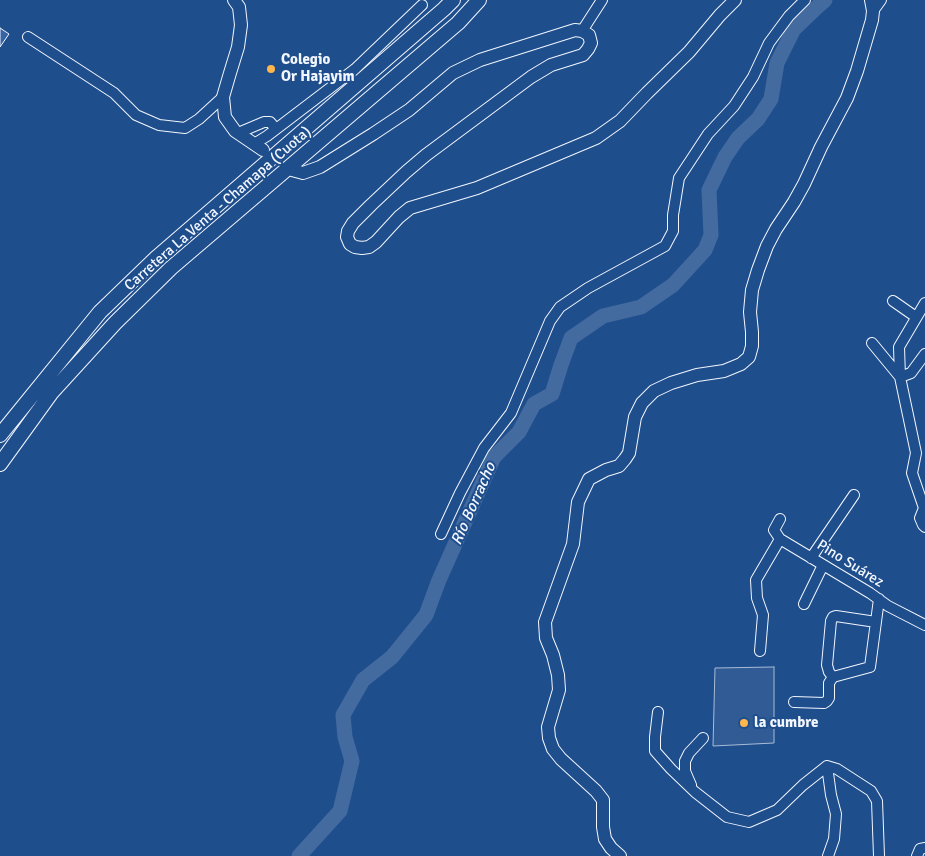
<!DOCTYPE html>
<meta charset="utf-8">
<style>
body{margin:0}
canvas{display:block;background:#1f4e8c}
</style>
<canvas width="925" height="856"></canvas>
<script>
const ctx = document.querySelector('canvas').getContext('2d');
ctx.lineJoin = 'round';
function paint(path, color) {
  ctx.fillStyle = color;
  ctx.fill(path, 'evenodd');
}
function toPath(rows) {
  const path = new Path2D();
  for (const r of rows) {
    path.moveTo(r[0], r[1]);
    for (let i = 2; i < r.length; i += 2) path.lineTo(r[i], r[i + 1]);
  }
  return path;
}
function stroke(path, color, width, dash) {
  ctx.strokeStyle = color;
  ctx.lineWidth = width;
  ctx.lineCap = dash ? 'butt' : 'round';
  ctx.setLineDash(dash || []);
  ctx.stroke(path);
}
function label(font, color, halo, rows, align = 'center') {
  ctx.font = font + ' Signika,sans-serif';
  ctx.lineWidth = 4;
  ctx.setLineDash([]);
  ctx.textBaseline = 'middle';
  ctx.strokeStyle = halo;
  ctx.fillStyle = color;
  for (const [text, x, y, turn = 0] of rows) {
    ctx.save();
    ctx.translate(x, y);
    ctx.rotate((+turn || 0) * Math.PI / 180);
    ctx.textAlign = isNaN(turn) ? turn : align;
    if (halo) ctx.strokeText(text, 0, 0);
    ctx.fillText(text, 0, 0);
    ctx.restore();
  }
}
const built = toPath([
 [774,667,774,743,713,746,715,668,774,667]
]);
const river = toPath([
 [299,856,340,811,352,761,345,737,343,715,363,680,392,657,426,615,439,580,494,457,519,432,534,404,552,394,561,365,571,338,603,316,641,307,673,285,705,250,711,235,709,190,725,157,738,138,758,119,771,99,777,63,794,29,817,7,825,0]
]);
const building = toPath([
 [0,28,9,34,0,47,0,28]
]);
const minor = toPath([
 [873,11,881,0],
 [582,31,602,0],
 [28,37,114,93,136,115,159,125,185,128,199,119,223,97],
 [238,133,264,122,270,122,276,129],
 [254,144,267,136,355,69,422,5],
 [893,301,916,317],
 [925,303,899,347,900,377,916,453,912,473,924,508,920,518,923,525,925,527],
 [872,343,900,377,911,373,925,354],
 [780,519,774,530,780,539,870,593,888,606,925,625],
 [441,534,460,493,484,448,511,413,550,321,560,307,588,288,665,246,673,231,673,215,679,178,708,134,734,106,753,77,769,43,789,16,805,0],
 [811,558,854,495],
 [804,604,823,565],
 [760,651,763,615,757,598,756,580,780,539],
 [833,677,829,672,827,665,831,621,833,617,836,616,876,622],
 [794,702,824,703,827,701,829,698,829,683,833,677,870,667,879,599],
 [658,712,655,737,655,751,671,769,695,792,727,817,749,822,777,810,803,785,827,766,837,769,871,791,877,801,879,856],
 [827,766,831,795,836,814,834,839,828,856],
 [691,785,685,771,685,761,689,753,703,738],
 [917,856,920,849,925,848]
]);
const major = toPath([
 [234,0,239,7,241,25,238,47,230,73,223,97,225,117,235,131,263,150],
 [292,170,303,173,320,167,373,134,409,110,453,73,480,60,575,30,582,31,589,35,591,43,588,49,583,55,551,65,531,77,426,155,406,172,371,205,353,223,348,231,347,237,350,244,355,247,362,248,369,247,376,242,399,217,410,208,477,188,596,138,620,121,647,93,689,52,720,15,735,0],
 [620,856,611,848,605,839,603,827,603,800,596,791,561,759,553,749,549,738,548,727,559,690,558,675,553,655,546,638,545,622,573,544,578,502,589,479,606,470,619,466,625,459,629,453,635,417,642,403,654,391,671,383,697,375,724,371,741,364,749,357,752,346,752,332,750,312,752,290,758,270,767,246,776,229,794,202,804,184,821,147,847,98,857,71,872,20,873,11,871,0]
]);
const highway = toPath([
 [0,435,100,312,156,258,444,9,453,0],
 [0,464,52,392,115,323,171,268,458,23,479,0]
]);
const markers = [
 [271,69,5,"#ffb74d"],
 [744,723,5,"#ffb74d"]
];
const poiNames = [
 ["Colegio",281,60],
 ["Or Hajayim",281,77],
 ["la cumbre",754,723]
];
const streetNames = [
 ["Carretera La Venta - Chamapa (Cuota)",218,209,-41],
 ["Pino Suárez",850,564,32]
];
const waterNames = [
 ["Río Borracho",474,504,-66]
];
paint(built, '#305b95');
stroke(built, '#a8bbd7', 1);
stroke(river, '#446ba0', 15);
paint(building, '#3563a3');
stroke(building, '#f2f6ff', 1);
stroke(minor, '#f2f6ff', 12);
stroke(major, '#f2f6ff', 14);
stroke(highway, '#f2f6ff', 16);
stroke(minor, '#1f4e8c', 10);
stroke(major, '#1f4e8c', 12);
stroke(highway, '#1f4e8c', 14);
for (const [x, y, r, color] of markers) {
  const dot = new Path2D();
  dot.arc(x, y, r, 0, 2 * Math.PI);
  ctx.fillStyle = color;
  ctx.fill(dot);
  stroke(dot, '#1f4e8c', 2);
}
label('bold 15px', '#f2f6ff', '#1f4e8c', poiNames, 'left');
label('15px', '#f2f6ff', '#1f4e8c', streetNames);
label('italic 16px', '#f2f6ff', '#1f4e8c', waterNames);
</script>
